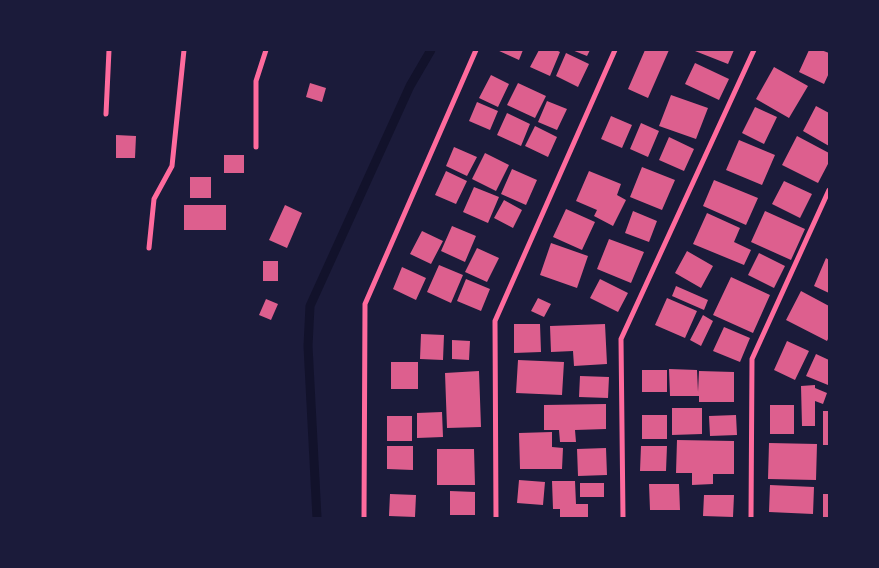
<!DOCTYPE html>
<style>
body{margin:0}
#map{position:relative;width:879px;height:568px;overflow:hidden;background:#1b1b3a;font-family:Montserrat,sans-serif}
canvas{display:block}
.frame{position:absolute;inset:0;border:51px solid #1b1b3a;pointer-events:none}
</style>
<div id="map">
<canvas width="879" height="568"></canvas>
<div class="frame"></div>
</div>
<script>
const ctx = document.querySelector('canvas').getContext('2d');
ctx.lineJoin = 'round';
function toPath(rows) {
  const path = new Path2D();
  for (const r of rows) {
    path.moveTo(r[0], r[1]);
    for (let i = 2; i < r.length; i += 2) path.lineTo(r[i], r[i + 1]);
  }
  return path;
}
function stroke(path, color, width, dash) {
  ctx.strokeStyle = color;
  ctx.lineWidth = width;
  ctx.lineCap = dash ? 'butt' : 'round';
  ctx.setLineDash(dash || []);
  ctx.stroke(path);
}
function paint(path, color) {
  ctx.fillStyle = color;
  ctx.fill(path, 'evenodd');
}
const stream = toPath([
 [317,518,308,346,310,306,410,86,431,50]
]);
const building = toPath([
 [497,50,523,50,519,60],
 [539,50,556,50,560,52,550,76,530,67],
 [572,50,590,50,587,56],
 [645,50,669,50,648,98,628,89],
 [696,50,734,50,728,64,695,51],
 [809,50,821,50,829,53,829,73,824,84,799,72],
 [566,53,589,64,578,87,556,76],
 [695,63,729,79,719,100,685,84],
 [774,67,808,86,789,118,756,99],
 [491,75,509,84,498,107,479,98],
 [310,83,326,88,322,102,306,97],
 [518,83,546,96,535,118,507,105],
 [671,95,708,108,696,139,659,126],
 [547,101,567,109,557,130,538,122],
 [477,102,498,111,490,130,469,121],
 [816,106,829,113,829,146,803,131],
 [755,107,777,117,764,144,742,133],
 [507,113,530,124,521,146,497,135],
 [611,116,632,125,622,148,601,139],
 [641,123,659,131,648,157,630,149],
 [535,126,557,137,548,157,525,146],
 [116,135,136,136,135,158,116,158],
 [797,136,829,153,829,162,818,183,782,165],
 [669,137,694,149,684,171,659,160],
 [739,140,775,155,762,185,726,170],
 [454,147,477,157,467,176,446,166],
 [485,153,509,165,496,191,472,179],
 [224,155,244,155,244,173,224,173],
 [642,167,675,180,662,210,630,197],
 [512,169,537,180,526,205,501,194],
 [446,171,467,181,456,204,435,195],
 [589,171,621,184,617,195,626,200,613,226,594,216,597,210,576,201],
 [190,177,211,177,211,198,190,198],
 [714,180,758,198,746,225,703,206],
 [784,181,812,194,800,218,772,204],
 [474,187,499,197,488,223,463,212],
 [504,200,522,210,513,228,494,218],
 [184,205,226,205,226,230,184,230],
 [285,205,302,213,287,248,269,240],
 [566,209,595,222,582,250,553,237],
 [633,211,657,221,649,242,625,233],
 [765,211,805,229,791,260,751,242],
 [707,213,740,228,734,242,751,250,744,265,693,244],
 [452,226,476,236,465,262,441,251],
 [422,231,443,241,431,264,410,254],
 [609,239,644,252,631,283,597,269],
 [551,243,588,256,577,288,540,275],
 [477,248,499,258,487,282,465,272],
 [687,251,713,266,701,288,675,273],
 [759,253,785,266,774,288,748,275],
 [826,258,829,260,829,293,814,286],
 [263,261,278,261,278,281,263,281],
 [439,265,463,275,451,303,427,292],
 [402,267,426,278,416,300,393,289],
 [731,277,770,295,753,333,713,315],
 [466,279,490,289,481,311,457,301],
 [600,279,628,293,618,312,590,298],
 [676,286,708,300,704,310,672,296],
 [801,291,829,306,829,337,827,341,786,320],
 [538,298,551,304,544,317,531,311],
 [667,298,697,311,685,338,655,325],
 [266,299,278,304,271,320,259,315],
 [703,315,713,321,701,346,690,340],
 [514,324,540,324,541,352,514,353],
 [605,324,607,364,574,366,573,351,551,352,550,326],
 [724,327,750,338,740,362,713,351],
 [421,334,444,335,443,360,420,359],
 [452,340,470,341,469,360,452,359],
 [787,341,809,351,795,380,774,370],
 [816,354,829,360,828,385,806,376],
 [518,360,564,362,562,395,516,393],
 [391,362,418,362,418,389,391,389],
 [669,369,697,370,698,392,699,371,734,372,734,402,699,402,699,396,670,396],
 [642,370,667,370,667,392,642,392],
 [479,371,481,427,447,428,445,373],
 [580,376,609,377,608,398,579,397],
 [815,385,815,388,827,393,823,404,815,401,815,426,802,426,801,386],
 [606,404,606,429,575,430,576,442,560,442,559,430,544,430,544,405],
 [770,405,794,405,794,434,770,434],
 [672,408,702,408,702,434,672,435],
 [823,411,829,411,829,445,823,445],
 [442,412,443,437,417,438,417,413],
 [642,415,667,415,667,439,642,439],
 [736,415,737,435,710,436,709,416],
 [387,416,412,416,412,441,387,441],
 [552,432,552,447,563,448,562,469,520,469,519,433],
 [677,440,734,441,734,474,713,474,713,484,692,485,692,473,676,473],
 [769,443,817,444,816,480,768,479],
 [387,446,413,446,413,470,387,469],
 [641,446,667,446,666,471,640,471],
 [606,448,607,475,578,476,577,449],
 [437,449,474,449,475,485,437,485],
 [519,480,545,482,543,505,517,503],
 [552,481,575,481,576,504,588,504,588,518,560,518,560,509,553,509],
 [580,483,604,483,604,497,580,497],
 [649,484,679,484,680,510,650,510],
 [770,485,814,487,813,514,769,512],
 [450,491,475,492,475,515,450,515],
 [390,494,416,495,415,517,389,516],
 [823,494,829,494,829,518,823,518],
 [704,495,734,495,733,517,703,516]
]);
const minor = toPath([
 [106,114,109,50],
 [256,147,256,81,266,50],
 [149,248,154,199,172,166,184,50],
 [364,518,365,304,476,50],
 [496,518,495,321,615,50],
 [623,518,621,339,754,50],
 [751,518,752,359,829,190]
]);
stroke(stream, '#12122b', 9);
paint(building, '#dd5f8e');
stroke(minor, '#ff6b9d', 5);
</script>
